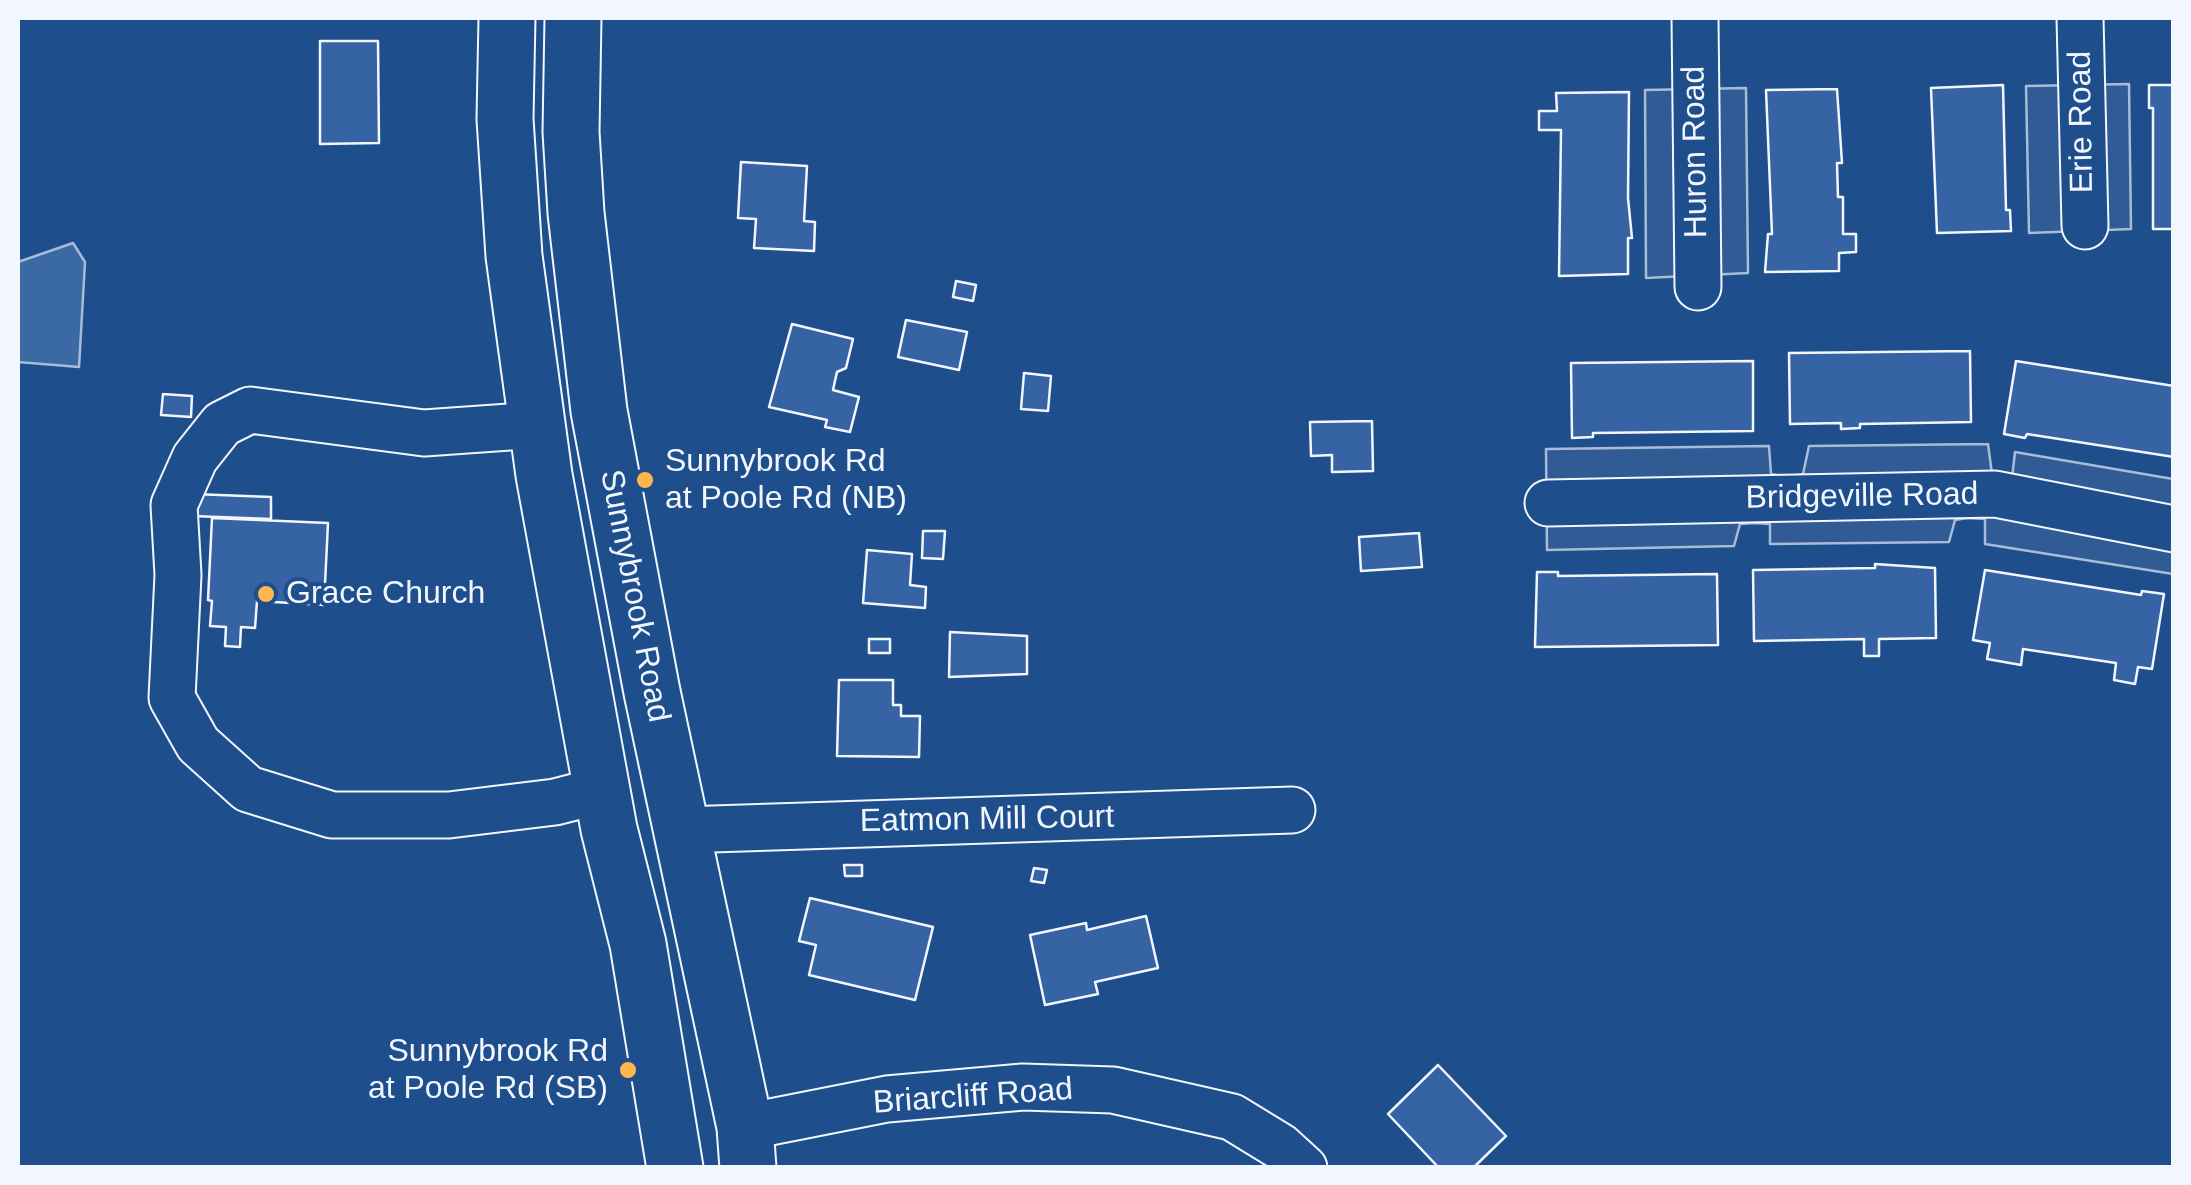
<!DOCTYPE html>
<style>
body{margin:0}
#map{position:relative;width:2191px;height:1185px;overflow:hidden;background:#1f4e8c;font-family:Arial,sans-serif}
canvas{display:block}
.frame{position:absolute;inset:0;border:20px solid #f2f6ff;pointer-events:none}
</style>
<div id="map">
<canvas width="2191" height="1185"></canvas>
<div class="frame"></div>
</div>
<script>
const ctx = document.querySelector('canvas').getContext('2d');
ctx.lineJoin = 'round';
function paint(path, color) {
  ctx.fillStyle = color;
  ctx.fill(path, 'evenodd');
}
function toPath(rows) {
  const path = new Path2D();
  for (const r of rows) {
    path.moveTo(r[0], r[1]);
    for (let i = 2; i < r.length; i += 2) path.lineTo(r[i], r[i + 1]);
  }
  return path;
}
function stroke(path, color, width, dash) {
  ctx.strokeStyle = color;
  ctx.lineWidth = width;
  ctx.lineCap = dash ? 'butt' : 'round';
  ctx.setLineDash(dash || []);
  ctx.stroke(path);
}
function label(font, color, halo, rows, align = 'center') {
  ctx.font = font + ' Arial,sans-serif';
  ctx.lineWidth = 8;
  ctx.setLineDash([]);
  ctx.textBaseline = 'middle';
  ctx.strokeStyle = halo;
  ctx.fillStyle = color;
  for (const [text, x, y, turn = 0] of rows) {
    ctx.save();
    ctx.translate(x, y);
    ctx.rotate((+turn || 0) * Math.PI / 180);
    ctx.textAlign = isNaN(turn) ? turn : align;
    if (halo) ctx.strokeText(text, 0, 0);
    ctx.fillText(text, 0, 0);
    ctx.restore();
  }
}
const parking = toPath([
 [2129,84,2131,229,2029,233,2026,86,2129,84],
 [1746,88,1748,273,1646,278,1645,90,1746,88],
 [1988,444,1992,474,2012,478,2015,452,2173,479,2173,574,1985,544,1985,519,1967,518,1955,520,1949,542,1770,544,1770,524,1754,523,1740,524,1734,546,1547,550,1546,449,1769,446,1771,474,1787,477,1803,474,1809,446,1988,444]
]);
const water = toPath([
 [73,243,85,262,79,367,18,362,18,262,73,243]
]);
const building = toPath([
 [320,41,378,41,379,143,320,144,320,41],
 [2003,85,2006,210,2010,210,2011,231,1937,233,1931,88,2003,85],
 [2149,85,2174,85,2174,229,2153,229,2153,108,2149,108,2149,85],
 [1837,89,1842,163,1837,163,1838,197,1843,197,1843,234,1856,234,1856,252,1839,253,1839,271,1765,272,1768,234,1772,234,1766,90,1837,89],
 [1629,92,1628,198,1632,238,1628,238,1628,274,1559,276,1561,130,1539,130,1539,111,1557,111,1556,93,1629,92],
 [741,162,807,166,804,221,815,222,814,251,754,248,756,219,738,218,741,162],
 [956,281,976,285,973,301,953,297,956,281],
 [906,320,967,332,959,370,898,357,906,320],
 [792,324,853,339,846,368,837,372,833,390,859,397,850,432,825,427,827,420,769,407,792,324],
 [1970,351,1971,422,1860,424,1860,428,1841,429,1841,423,1790,424,1789,353,1970,351],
 [1753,361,1753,431,1593,433,1593,437,1572,438,1571,363,1753,361],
 [2016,361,2174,386,2174,457,2027,434,2025,438,2004,434,2016,361],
 [1024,373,1051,376,1048,411,1021,409,1024,373],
 [163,394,192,396,191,417,161,415,163,394],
 [1372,421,1373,471,1332,472,1332,455,1311,456,1310,422,1372,421],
 [193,494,271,497,271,519,192,516,193,494],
 [212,518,328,523,324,605,257,601,255,628,241,627,240,647,225,646,226,627,210,626,212,601,208,600,212,518],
 [923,531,945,531,943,559,922,558,923,531],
 [1419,533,1422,567,1361,571,1359,537,1419,533],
 [867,550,912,554,910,585,926,587,925,608,863,603,867,550],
 [1875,564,1935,568,1936,638,1879,639,1879,656,1864,656,1864,639,1754,641,1753,570,1875,568,1875,564],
 [1985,570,2141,595,2142,591,2164,594,2152,669,2138,667,2135,684,2114,680,2116,663,2023,649,2021,665,1987,659,1990,643,1973,640,1985,570],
 [1537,572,1558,572,1558,576,1717,574,1718,645,1535,647,1537,572],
 [950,632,1027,636,1027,674,949,677,950,632],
 [869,639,890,639,890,653,869,653,869,639],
 [839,680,893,680,893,705,901,705,901,716,920,716,919,757,837,756,839,680],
 [844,865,862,865,862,876,845,876,844,865],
 [1034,868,1047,870,1044,883,1031,881,1034,868],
 [810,898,933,927,915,1000,809,975,816,945,799,941,810,898],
 [1146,916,1158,968,1095,982,1098,994,1045,1005,1030,935,1086,923,1087,930,1146,916],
 [1438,1065,1506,1136,1473,1168,1439,1168,1388,1114,1438,1065]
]);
const minor = toPath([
 [1695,18,1698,287],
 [2080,18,2085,226],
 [538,425,424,433,250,410,222,424,195,458,174,505,178,575,172,698,198,744,248,789,332,815,449,815,555,802,602,790],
 [1548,503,1995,494,2174,529],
 [682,830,1292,810],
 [745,1127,887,1099,1023,1087,1113,1090,1232,1117,1281,1147,1304,1168]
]);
const major = toPath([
 [507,18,505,119,514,256,544,475,609,829,638,944,675,1168],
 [573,18,571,132,576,213,599,411,652,692,745,1127,748,1168]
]);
const markers = [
 [645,480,10,"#ffb74d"],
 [266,594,10,"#ffb74d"],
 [628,1070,10,"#ffb74d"]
];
const streetNames = [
 ["Erie Road",2082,122,-91],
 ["Huron Road",1696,152,-91],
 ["Bridgeville Road",1862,497,-1],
 ["Sunnybrook Road",634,596,79],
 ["Eatmon Mill Court",987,820,-1],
 ["Briarcliff Road",973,1097,-4]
];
const poiNames = [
 ["Sunnybrook Rd",665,462],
 ["at Poole Rd (NB)",665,499],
 ["Grace Church",286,594],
 ["Sunnybrook Rd",608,1052,"right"],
 ["at Poole Rd (SB)",608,1089,"right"]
];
paint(parking, '#305b95');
stroke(parking, '#a8bbd7', 2.5);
paint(water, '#3b69a3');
stroke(water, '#a8bbd7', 2.5);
paint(building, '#3563a3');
stroke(building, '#f2f6ff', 2.5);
stroke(minor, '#f2f6ff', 49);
stroke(major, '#f2f6ff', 59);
stroke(minor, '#1f4e8c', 45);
stroke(major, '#1f4e8c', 55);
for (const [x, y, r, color] of markers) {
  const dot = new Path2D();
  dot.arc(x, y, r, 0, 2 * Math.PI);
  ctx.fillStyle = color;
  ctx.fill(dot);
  stroke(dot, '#1f4e8c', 4);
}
label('32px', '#f2f6ff', '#1f4e8c', streetNames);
label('32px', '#f2f6ff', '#1f4e8c', poiNames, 'left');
</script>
